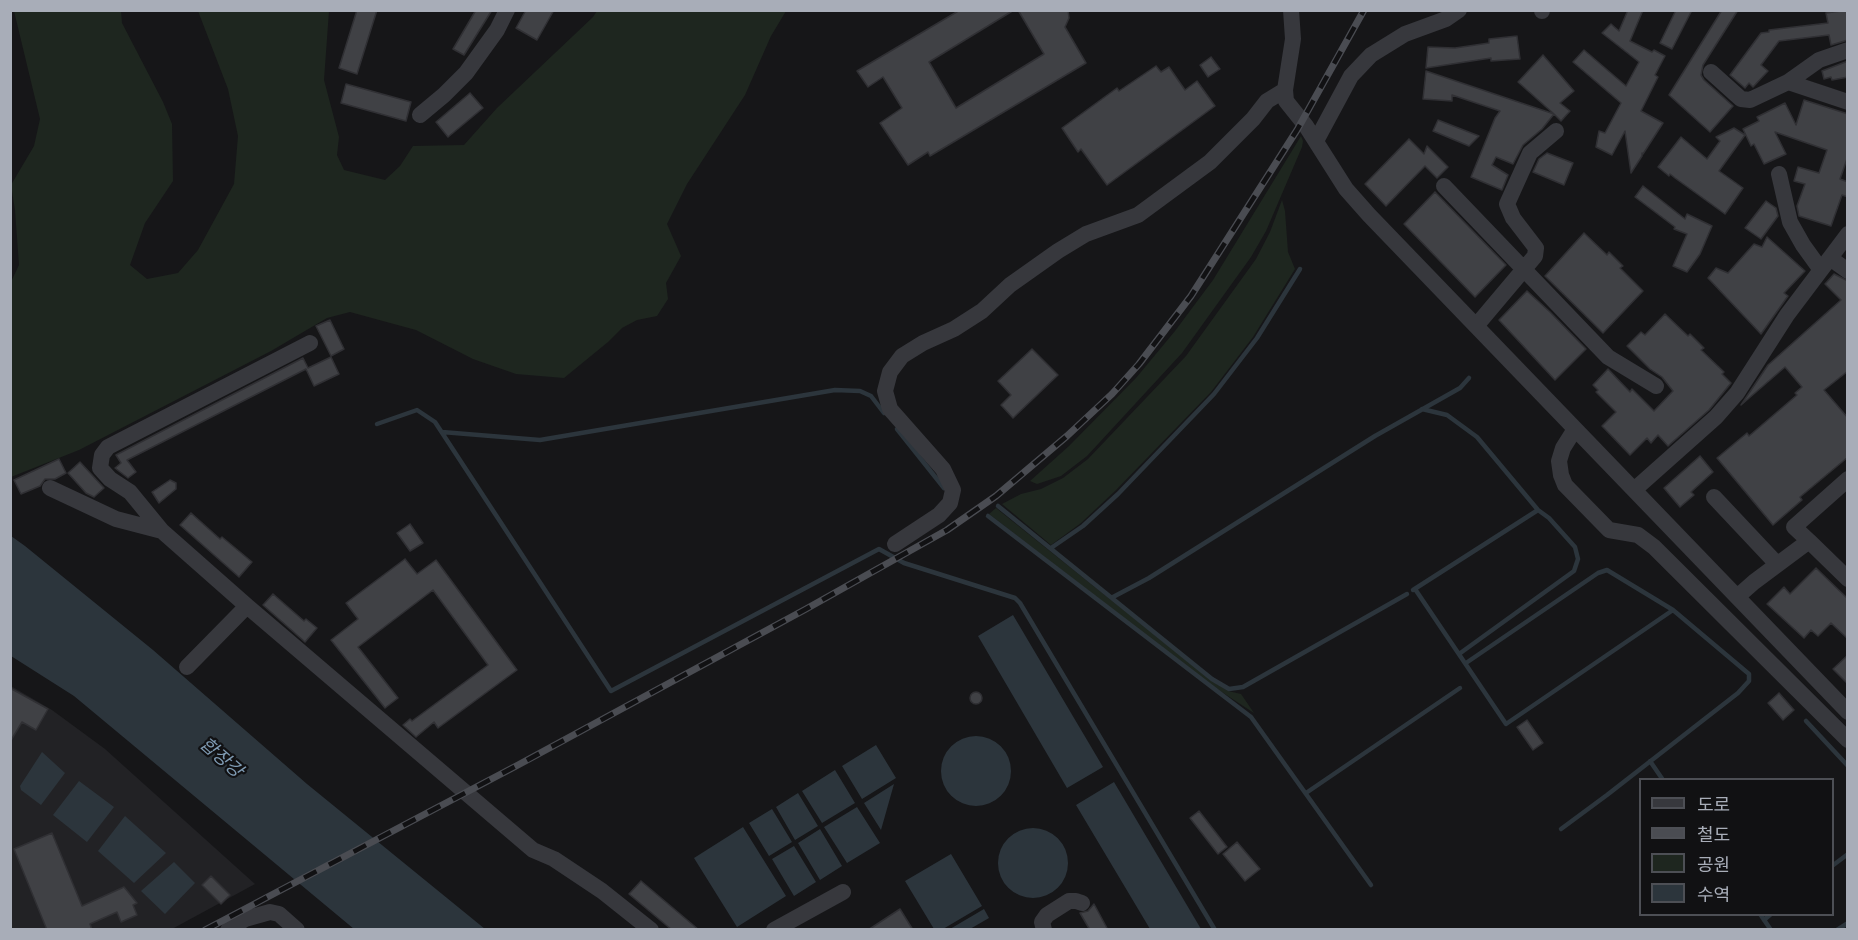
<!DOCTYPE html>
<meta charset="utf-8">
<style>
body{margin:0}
#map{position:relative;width:1858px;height:940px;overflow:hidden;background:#161618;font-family:"IBM Plex Sans","Noto Sans KR",sans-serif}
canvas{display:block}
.frame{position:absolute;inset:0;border:12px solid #a8adb8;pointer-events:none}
.legend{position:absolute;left:1639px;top:778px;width:195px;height:138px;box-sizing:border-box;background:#111113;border:2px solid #4d4f55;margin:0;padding:8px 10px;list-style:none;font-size:18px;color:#a8adb8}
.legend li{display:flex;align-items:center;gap:12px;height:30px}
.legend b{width:30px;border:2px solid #4d4f55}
</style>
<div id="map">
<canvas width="1858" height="940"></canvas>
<div class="frame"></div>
<ul class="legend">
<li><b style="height:8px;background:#37383d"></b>도로</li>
<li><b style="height:8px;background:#4a4c52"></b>철도</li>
<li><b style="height:16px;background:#1e261f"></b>공원</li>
<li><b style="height:16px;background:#2c353c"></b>수역</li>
</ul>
</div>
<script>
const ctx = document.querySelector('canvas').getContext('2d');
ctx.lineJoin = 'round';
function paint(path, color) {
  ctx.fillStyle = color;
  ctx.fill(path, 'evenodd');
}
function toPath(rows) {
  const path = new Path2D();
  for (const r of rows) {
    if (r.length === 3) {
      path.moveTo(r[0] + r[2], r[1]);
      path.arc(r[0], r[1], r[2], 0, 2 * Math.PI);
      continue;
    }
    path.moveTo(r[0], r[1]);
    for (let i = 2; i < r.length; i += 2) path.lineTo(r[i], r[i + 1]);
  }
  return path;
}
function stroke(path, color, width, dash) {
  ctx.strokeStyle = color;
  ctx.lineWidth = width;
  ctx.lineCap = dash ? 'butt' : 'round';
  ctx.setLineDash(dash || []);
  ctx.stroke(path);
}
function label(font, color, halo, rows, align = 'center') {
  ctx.font = font + ' "IBM Plex Sans","Noto Sans KR",sans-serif';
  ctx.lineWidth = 4.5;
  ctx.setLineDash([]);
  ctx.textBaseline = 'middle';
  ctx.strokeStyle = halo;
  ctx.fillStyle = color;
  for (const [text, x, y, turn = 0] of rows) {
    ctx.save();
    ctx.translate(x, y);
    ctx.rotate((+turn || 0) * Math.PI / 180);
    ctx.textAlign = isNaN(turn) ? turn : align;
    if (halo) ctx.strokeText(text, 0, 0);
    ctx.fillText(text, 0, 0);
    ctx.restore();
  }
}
const built = toPath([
 [11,686,52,710,105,749,255,884,172,929,11,930]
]);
const green = toPath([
 [14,11,121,11,122,23,163,102,172,124,173,181,145,223,130,265,147,279,178,273,198,250,234,184,238,136,228,89,198,11,329,11,324,80,339,137,337,155,344,170,385,180,400,166,413,146,464,145,497,108,593,17,597,11,786,11,771,36,745,95,687,184,667,224,681,256,666,283,668,299,657,316,637,320,622,328,608,342,564,378,516,374,473,359,416,330,350,312,327,318,271,351,79,450,11,477,10,284,19,265,15,210,11,185,34,146,40,119],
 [1301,136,1303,141,1302,147,1266,231,1251,257,1182,353,1087,456,1061,476,1037,484,1030,481,1069,446,1136,378,1175,331,1213,280],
 [1282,200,1285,211,1288,252,1295,269,1253,337,1211,392,1115,491,1081,523,1051,545,1002,504,1021,494,1041,489,1063,478,1088,459,1186,356,1256,259,1270,232],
 [996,508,1211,680,1228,691,1241,694,1254,713,1208,683,989,514]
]);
const water = toPath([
 [11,536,25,546,153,650,307,784,485,929,354,929,74,696,11,656],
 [1013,615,1103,767,1067,788,978,636],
 [976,771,35],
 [876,745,896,778,862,799,842,766],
 [42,752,65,773,41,805,21,790,20,786],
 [835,770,855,803,822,823,802,791],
 [79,781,114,807,87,842,53,815],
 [1114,782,1201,929,1150,929,1076,805],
 [894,784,881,830,864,803],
 [798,793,818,826,795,840,776,807],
 [857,807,880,843,847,863,824,827],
 [772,809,792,842,769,856,749,823],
 [125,816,166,853,134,883,98,851],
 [743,827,786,896,737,927,694,858],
 [1033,863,35],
 [820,829,842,866,820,880,798,843],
 [794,846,816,882,794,896,772,859],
 [951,854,982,906,943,929,934,929,905,881],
 [174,862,195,883,165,914,141,891],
 [984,909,989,918,970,929,950,929]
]);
const stream = toPath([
 [1422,409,1447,415,1477,437,1538,510,1549,518,1575,547,1578,559,1574,571,1459,654],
 [377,424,417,410,435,422,611,691,879,549,904,563,1015,598,1020,603,1215,930],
 [897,429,944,488],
 [442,432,540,440,835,390,860,391,871,396,884,413],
 [998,506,1212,679,1229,689,1243,687,1407,594],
 [988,516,1251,717,1371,885],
 [1051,548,1083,526,1118,494,1214,394,1257,338,1300,269],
 [1415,589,1506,724,1673,610],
 [1413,590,1538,510],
 [1113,597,1149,578,1375,436,1460,388,1469,378],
 [1466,663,1598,573,1607,570,1673,610,1749,674,1749,681,1738,693,1607,795,1561,829],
 [1806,721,1848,766],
 [1650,761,1663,780],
 [1306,793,1460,688],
 [1832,866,1848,854],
 [1760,914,1771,930],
 [1764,920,1771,914],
 [1837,930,1848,923]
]);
const building = toPath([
 [357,10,377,10,357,74,339,68,357,10],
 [476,10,492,10,464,55,453,49,476,10],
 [526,10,554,10,537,40,516,28,526,10],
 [960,10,1014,10,929,62,956,108,1044,54,1018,10,1068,10,1069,18,1065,27,1086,63,930,156,928,152,908,165,880,123,902,108,883,77,868,87,857,71,960,10],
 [1628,10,1643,10,1630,41,1652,52,1654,50,1665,56,1655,75,1658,77,1641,111,1663,123,1643,154,1642,153,1642,156,1631,173,1625,131,1612,155,1596,147,1599,131,1605,133,1621,103,1573,62,1584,50,1626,86,1639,62,1602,33,1611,24,1619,31,1628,10],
 [1676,10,1692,10,1672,49,1660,43,1676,10],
 [1722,10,1738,10,1703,65,1701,75,1704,80,1733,106,1710,132,1669,95,1722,10],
 [1848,10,1848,40,1831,45,1829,35,1779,41,1761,65,1768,71,1753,87,1749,83,1745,88,1730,75,1761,33,1769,32,1769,30,1828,23,1826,13,1848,10],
 [1517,36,1520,59,1491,61,1491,58,1426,68,1428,47,1455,48,1489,43,1489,39,1517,36],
 [1543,55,1574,91,1560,103,1570,111,1561,121,1554,114,1542,129,1523,145,1513,164,1496,157,1492,165,1508,175,1502,190,1471,177,1495,118,1500,111,1452,95,1452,101,1423,99,1426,71,1554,114,1518,82,1543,55],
 [1211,57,1220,69,1208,77,1200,65,1211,57],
 [1848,61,1848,77,1832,80,1831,77,1824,79,1822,71,1848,61],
 [1156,66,1161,72,1169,67,1185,90,1197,81,1215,106,1107,185,1081,149,1078,152,1062,128,1117,88,1119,91,1156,66],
 [346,84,411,102,406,121,341,103,346,84],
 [470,93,483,108,448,137,436,122,470,93],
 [1804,100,1848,114,1848,156,1840,179,1848,182,1848,197,1842,195,1831,226,1799,216,1797,206,1805,184,1794,181,1798,167,1819,173,1827,150,1775,132,1786,154,1764,164,1754,144,1751,146,1743,129,1759,121,1757,117,1785,103,1796,125,1804,100],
 [1438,120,1479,136,1469,146,1433,131,1438,120],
 [1734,128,1745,135,1719,171,1743,188,1725,214,1675,178,1670,174,1669,176,1658,167,1681,137,1707,159,1720,141,1716,137,1734,128],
 [1409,139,1424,154,1427,146,1448,167,1437,178,1425,166,1386,206,1365,184,1409,139],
 [1547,153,1573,163,1564,185,1533,172,1539,159,1547,153],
 [1643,186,1685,219,1687,214,1712,226,1700,254,1687,272,1673,266,1687,234,1674,229,1675,227,1635,197,1643,186],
 [1435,192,1506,265,1475,297,1404,224,1435,192],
 [1766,201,1776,208,1778,216,1761,239,1745,228,1766,201],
 [1584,233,1607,255,1609,252,1623,266,1620,268,1643,291,1603,333,1545,276,1584,233],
 [1767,237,1805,271,1784,293,1788,296,1761,334,1708,278,1716,268,1728,273,1754,244,1762,247,1767,237],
 [1834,274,1848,281,1848,371,1824,390,1848,418,1848,457,1800,497,1802,500,1773,525,1717,458,1747,433,1749,436,1797,395,1795,393,1802,387,1785,367,1741,405,1768,365,1841,300,1825,284,1834,274],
 [1527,291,1550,312,1586,349,1555,380,1499,320,1527,291],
 [1665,314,1688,336,1690,334,1704,348,1701,350,1724,372,1722,374,1731,383,1709,410,1668,446,1658,435,1651,443,1647,438,1630,455,1602,426,1616,412,1596,392,1598,390,1593,385,1608,369,1630,392,1632,389,1654,411,1673,391,1662,377,1650,369,1627,346,1641,332,1645,335,1665,314],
 [330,320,344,349,331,356,316,326,330,320],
 [1032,349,1058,375,1013,418,1001,405,1011,395,998,381,1032,349],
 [331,357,339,374,314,386,306,369,127,460,136,472,128,478,115,468,121,463,116,455,303,358,308,368,331,357],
 [1700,456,1713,472,1691,492,1694,495,1680,507,1664,488,1700,456],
 [59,459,66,473,55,479,45,479,40,486,21,494,14,480,59,459],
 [80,462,104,488,94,497,86,493,68,473,80,462],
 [170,480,176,483,176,489,159,503,152,492,170,480],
 [191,513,220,539,222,537,252,562,239,577,180,525,191,513],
 [410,524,423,543,410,551,397,533,410,524],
 [405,559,417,574,436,560,517,670,438,728,434,722,416,737,403,725,410,719,412,721,488,665,433,590,358,647,398,698,385,708,331,640,358,619,346,603,405,559],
 [1816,568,1848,599,1848,639,1831,623,1818,636,1811,630,1804,638,1767,604,1784,587,1790,594,1816,568],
 [273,594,304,621,306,619,317,628,305,642,263,605,273,594],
 [1848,655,1848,684,1833,669,1848,655],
 [10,688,48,709,36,730,22,722,10,742,10,688],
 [976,698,6],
 [1779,693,1794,710,1783,720,1768,703,1779,693],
 [1527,720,1543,743,1533,750,1517,727,1527,720],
 [1199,811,1227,847,1218,854,1190,818,1199,811],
 [52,833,82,906,124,887,137,903,133,905,137,915,121,922,117,912,90,924,92,930,47,930,14,849,52,833],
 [1237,842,1260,869,1245,881,1223,854,1237,842],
 [211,876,230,895,221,904,202,885,211,876],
 [641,881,699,930,672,930,629,894,641,881],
 [1094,904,1108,930,1090,930,1080,913,1088,911,1094,904],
 [900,909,913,930,868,930,900,909]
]);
const minor = toPath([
 [1291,10,1293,39,1285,90,1286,101,1306,126,1346,189,1369,215,1848,712],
 [1542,10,1542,11],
 [1711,72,1741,99,1750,100,1788,82,1848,102],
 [1788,82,1819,60,1848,50],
 [420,115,444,95,466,73,497,30,507,10],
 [1316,141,1351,76,1371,55,1405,34,1446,19,1459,10],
 [1779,174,1790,222,1803,245,1821,270],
 [1444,186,1608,357,1656,386],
 [1830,258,1848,271],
 [1476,326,1535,256,1536,248,1513,218,1507,204,1530,153,1556,131],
 [310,343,108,447,102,455,100,468,110,479,130,492,162,531,247,606,533,850,554,859,602,891,651,930],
 [1575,429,1563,448,1559,461,1561,475,1565,485,1609,530,1638,535,1654,547,1848,740],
 [50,488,116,519,162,531],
 [1634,490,1716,417,1737,393,1787,315,1848,234],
 [1714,497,1777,564],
 [1809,541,1794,527,1848,479],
 [895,544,939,515,950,503,953,490,943,469,890,409,885,391,890,372,902,356,923,343,954,329,982,311,1010,285,1058,251,1086,234,1138,215,1210,162,1253,119,1267,101,1285,90],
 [1737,597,1754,582,1809,541,1848,579],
 [187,667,247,606],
 [228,930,245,919,270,912,279,914,297,930],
 [774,930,843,892],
 [1044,930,1042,922,1047,915,1069,901,1076,901,1082,903]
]);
const rail = toPath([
 [205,930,518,765,806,609,947,530,996,496,1067,436,1112,394,1139,364,1191,296,1297,130,1364,10]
]);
const waterNames = [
 ["합장강",221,758,41]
];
paint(built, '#222225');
paint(green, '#1e261f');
paint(water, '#2c353c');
stroke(stream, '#2c353c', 4.5);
paint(building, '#404145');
stroke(building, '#303034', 1.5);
stroke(minor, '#37383d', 16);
stroke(rail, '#4a4c52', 7);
stroke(rail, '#111113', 4.5, [14]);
label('italic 18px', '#7f9bb3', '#111113', waterNames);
</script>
